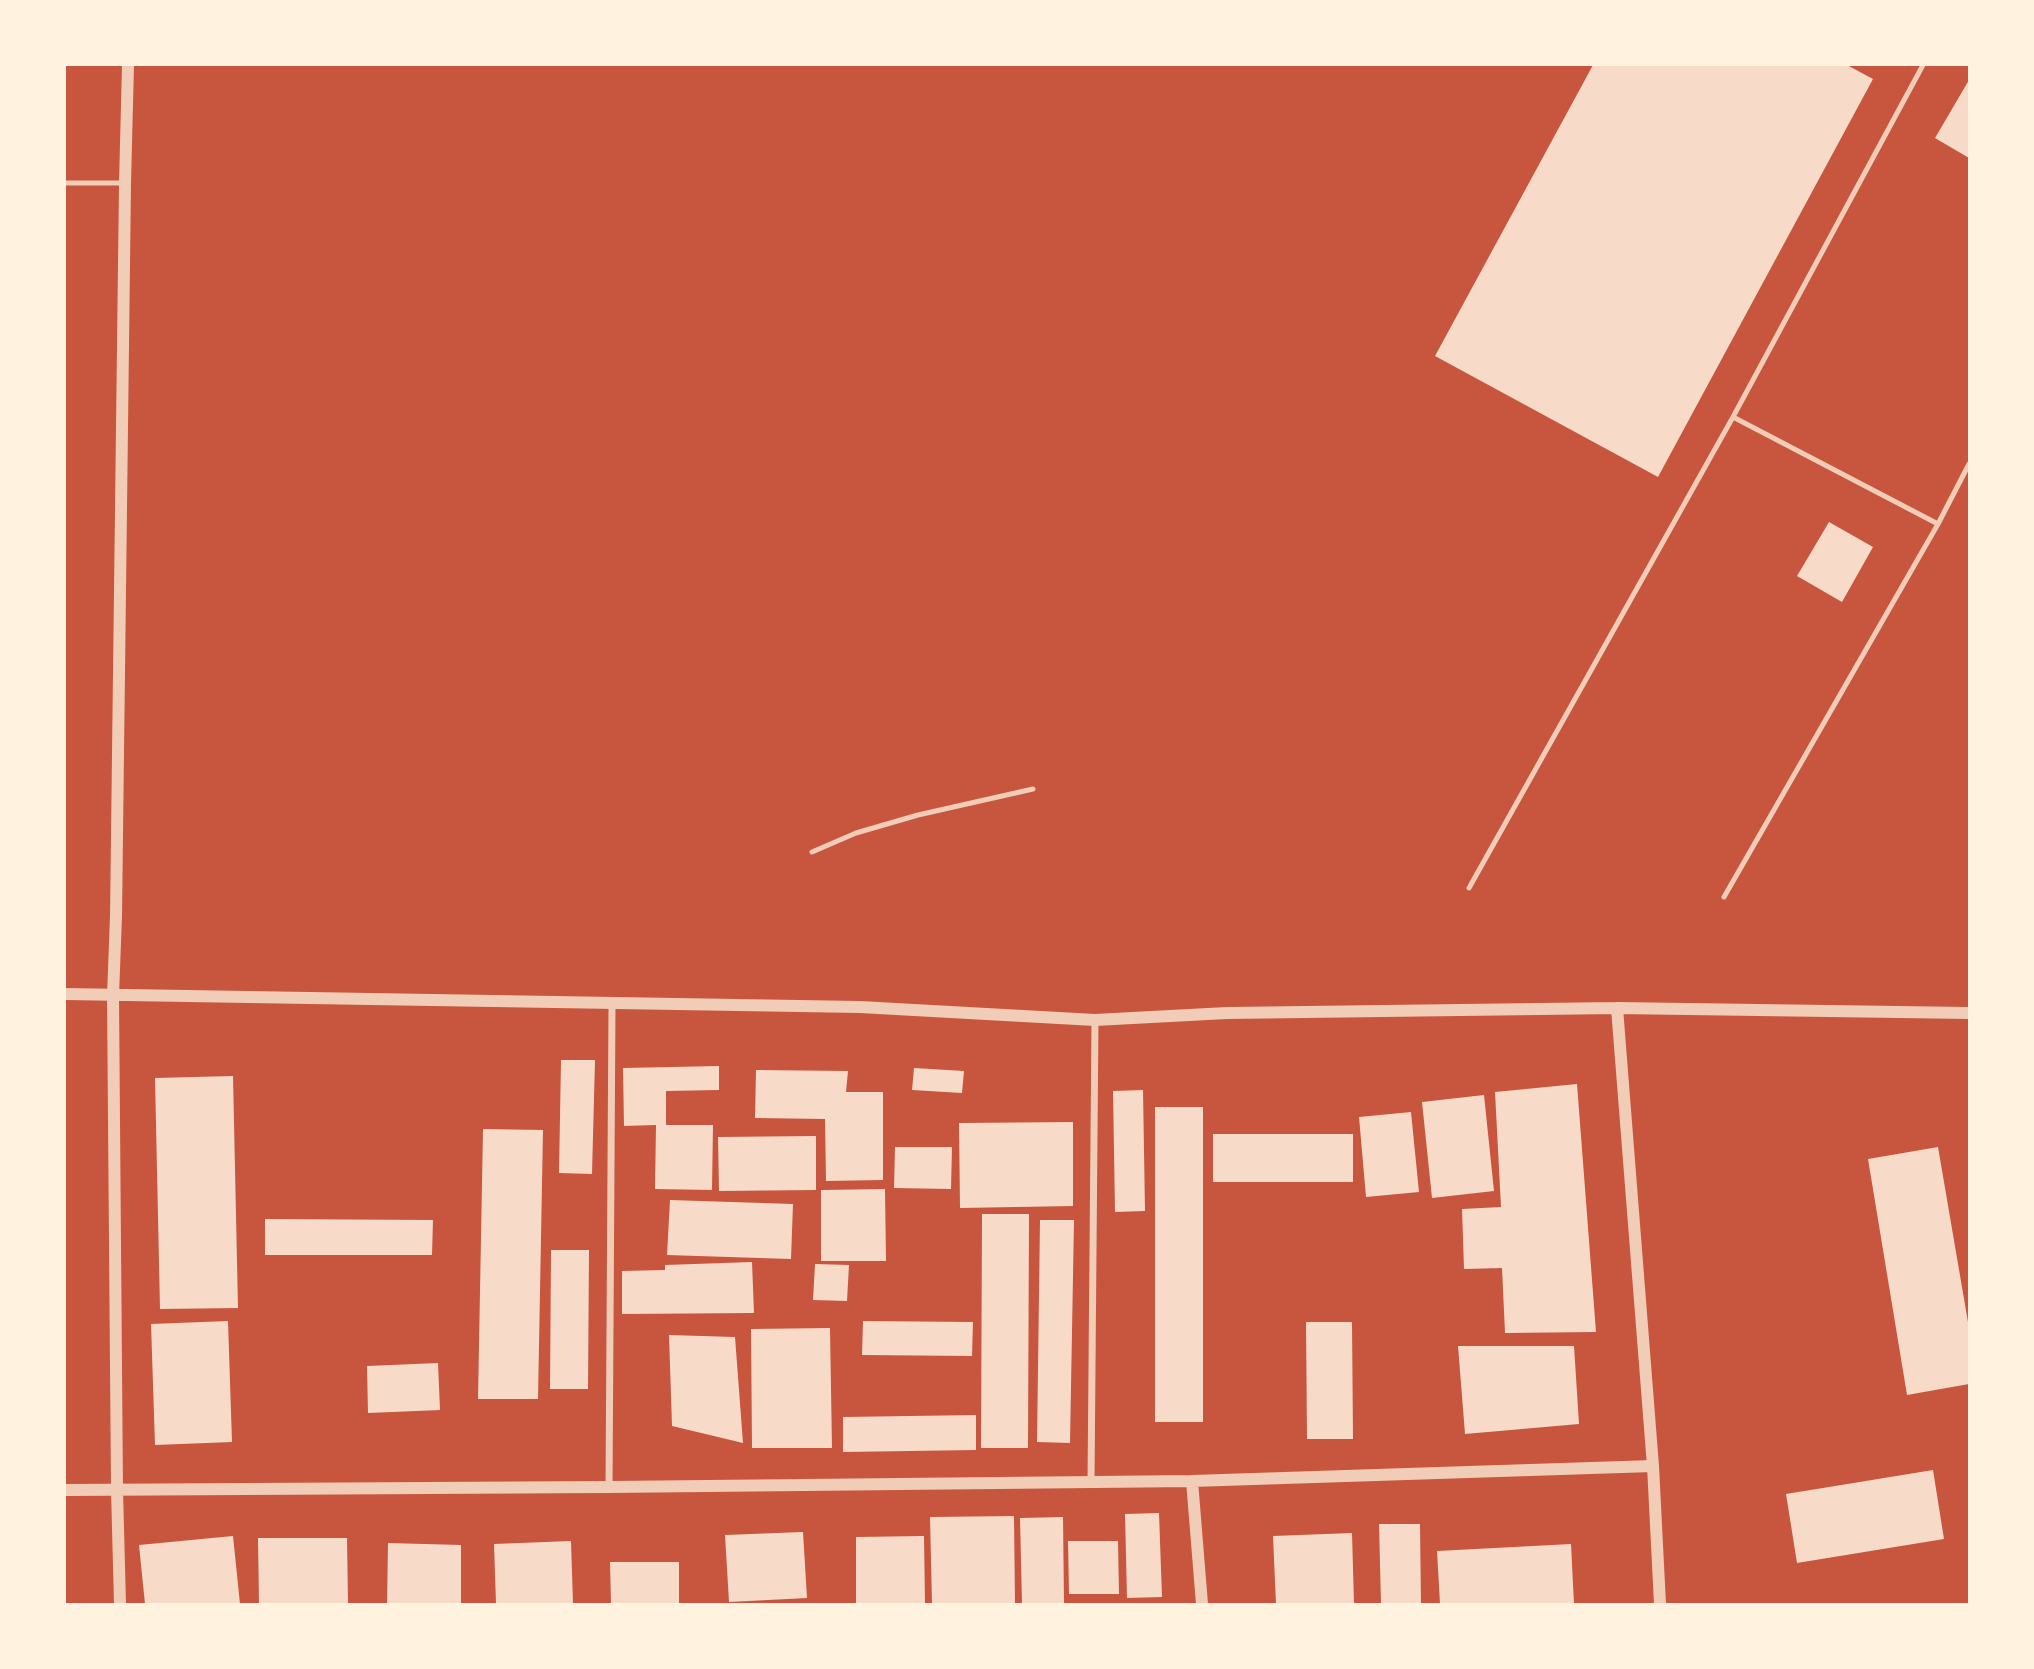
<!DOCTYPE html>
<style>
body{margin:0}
#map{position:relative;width:2034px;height:1669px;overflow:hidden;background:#c8553d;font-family:Ubuntu,sans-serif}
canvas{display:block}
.frame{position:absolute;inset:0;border:66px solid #fff3e0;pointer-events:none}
</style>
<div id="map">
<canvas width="2034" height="1669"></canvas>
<div class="frame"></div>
</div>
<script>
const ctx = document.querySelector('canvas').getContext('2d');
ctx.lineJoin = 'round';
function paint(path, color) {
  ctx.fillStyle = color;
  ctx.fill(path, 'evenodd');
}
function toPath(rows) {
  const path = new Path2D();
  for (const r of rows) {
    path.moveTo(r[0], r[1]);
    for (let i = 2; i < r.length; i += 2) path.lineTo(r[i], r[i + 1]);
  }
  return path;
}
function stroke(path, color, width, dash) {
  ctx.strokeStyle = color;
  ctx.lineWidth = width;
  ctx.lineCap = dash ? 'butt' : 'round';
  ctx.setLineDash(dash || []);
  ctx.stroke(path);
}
const building = toPath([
 [1593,65,1847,65,1873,79,1658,477,1435,356],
 [1969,80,1969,158,1935,138],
 [1829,522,1873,547,1842,602,1797,576],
 [561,1060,595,1060,592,1174,559,1173],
 [719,1066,719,1090,666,1091,666,1125,713,1125,712,1190,655,1189,656,1125,624,1126,623,1068],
 [914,1068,964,1071,962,1093,912,1090],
 [756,1070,848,1071,846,1092,883,1092,883,1180,826,1181,825,1119,755,1118],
 [233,1076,238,1308,160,1309,155,1078],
 [1577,1084,1596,1332,1505,1333,1502,1268,1464,1269,1462,1209,1501,1207,1495,1092],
 [1143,1090,1145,1211,1115,1212,1113,1091],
 [1484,1095,1494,1191,1432,1198,1422,1102],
 [1155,1107,1203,1107,1203,1422,1155,1422],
 [1411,1112,1419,1192,1366,1197,1359,1117],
 [1073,1122,1073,1206,960,1208,959,1123],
 [483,1129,543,1130,538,1399,478,1399],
 [1213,1134,1353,1134,1353,1182,1213,1182],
 [816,1136,816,1190,719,1191,718,1137],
 [895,1147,952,1147,951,1189,894,1188],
 [1938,1147,1969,1328,1969,1384,1907,1395,1868,1159],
 [885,1189,886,1261,821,1261,821,1190],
 [670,1200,793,1204,791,1259,667,1255],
 [982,1214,1029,1214,1028,1448,981,1448],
 [265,1219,433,1220,432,1255,265,1255],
 [1040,1220,1074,1220,1070,1443,1037,1442],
 [551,1250,589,1250,588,1389,550,1389],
 [752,1262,754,1313,622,1314,622,1271,665,1270,665,1265],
 [815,1264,849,1265,847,1301,813,1300],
 [228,1321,232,1442,155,1445,151,1324],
 [863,1321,973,1322,972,1356,862,1355],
 [1306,1322,1352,1322,1353,1439,1307,1439],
 [830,1328,832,1448,752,1448,751,1329],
 [669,1335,735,1337,743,1443,672,1426],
 [1458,1346,1574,1346,1579,1424,1465,1434],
 [438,1363,440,1410,368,1413,367,1366],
 [976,1415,976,1450,843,1452,843,1417],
 [1933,1470,1944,1539,1797,1563,1786,1494],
 [1159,1513,1162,1597,1127,1598,1125,1514],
 [1014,1516,1015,1604,932,1604,930,1517],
 [1063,1517,1064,1604,1022,1604,1020,1518],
 [1379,1524,1420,1524,1421,1604,1381,1604],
 [803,1532,807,1598,729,1602,725,1535],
 [1352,1533,1354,1604,1276,1604,1273,1536],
 [233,1536,240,1604,145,1604,139,1545],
 [924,1536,925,1604,856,1604,856,1537],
 [258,1538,347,1538,348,1604,259,1604],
 [571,1541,573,1604,496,1604,494,1544],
 [1068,1541,1118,1541,1119,1594,1069,1594],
 [388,1543,461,1545,461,1604,387,1604],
 [1571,1544,1574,1604,1440,1604,1437,1551],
 [610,1562,679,1562,679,1604,611,1604]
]);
const service = toPath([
 [65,183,125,183],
 [1733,417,1938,524],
 [812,852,856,833,918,815,1033,789],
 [1469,888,1733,417,1923,65],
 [1724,897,1938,524,1969,464]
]);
const minor = toPath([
 [1091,1482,1095,1020],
 [609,1487,612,1005]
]);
const tertiary = toPath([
 [65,994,860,1007,1095,1020,1227,1013,1617,1008,1969,1013],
 [1617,1008,1653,1466,1660,1604],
 [1192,1481,1202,1604],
 [65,1490,609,1487,1192,1481,1653,1466],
 [120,1604,117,1490,113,996,116,916,125,183,128,65]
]);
paint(building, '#f7dbc8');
stroke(service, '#f1ccb7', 5);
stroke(minor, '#f1ccb7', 7);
stroke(tertiary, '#f1ccb7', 12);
</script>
